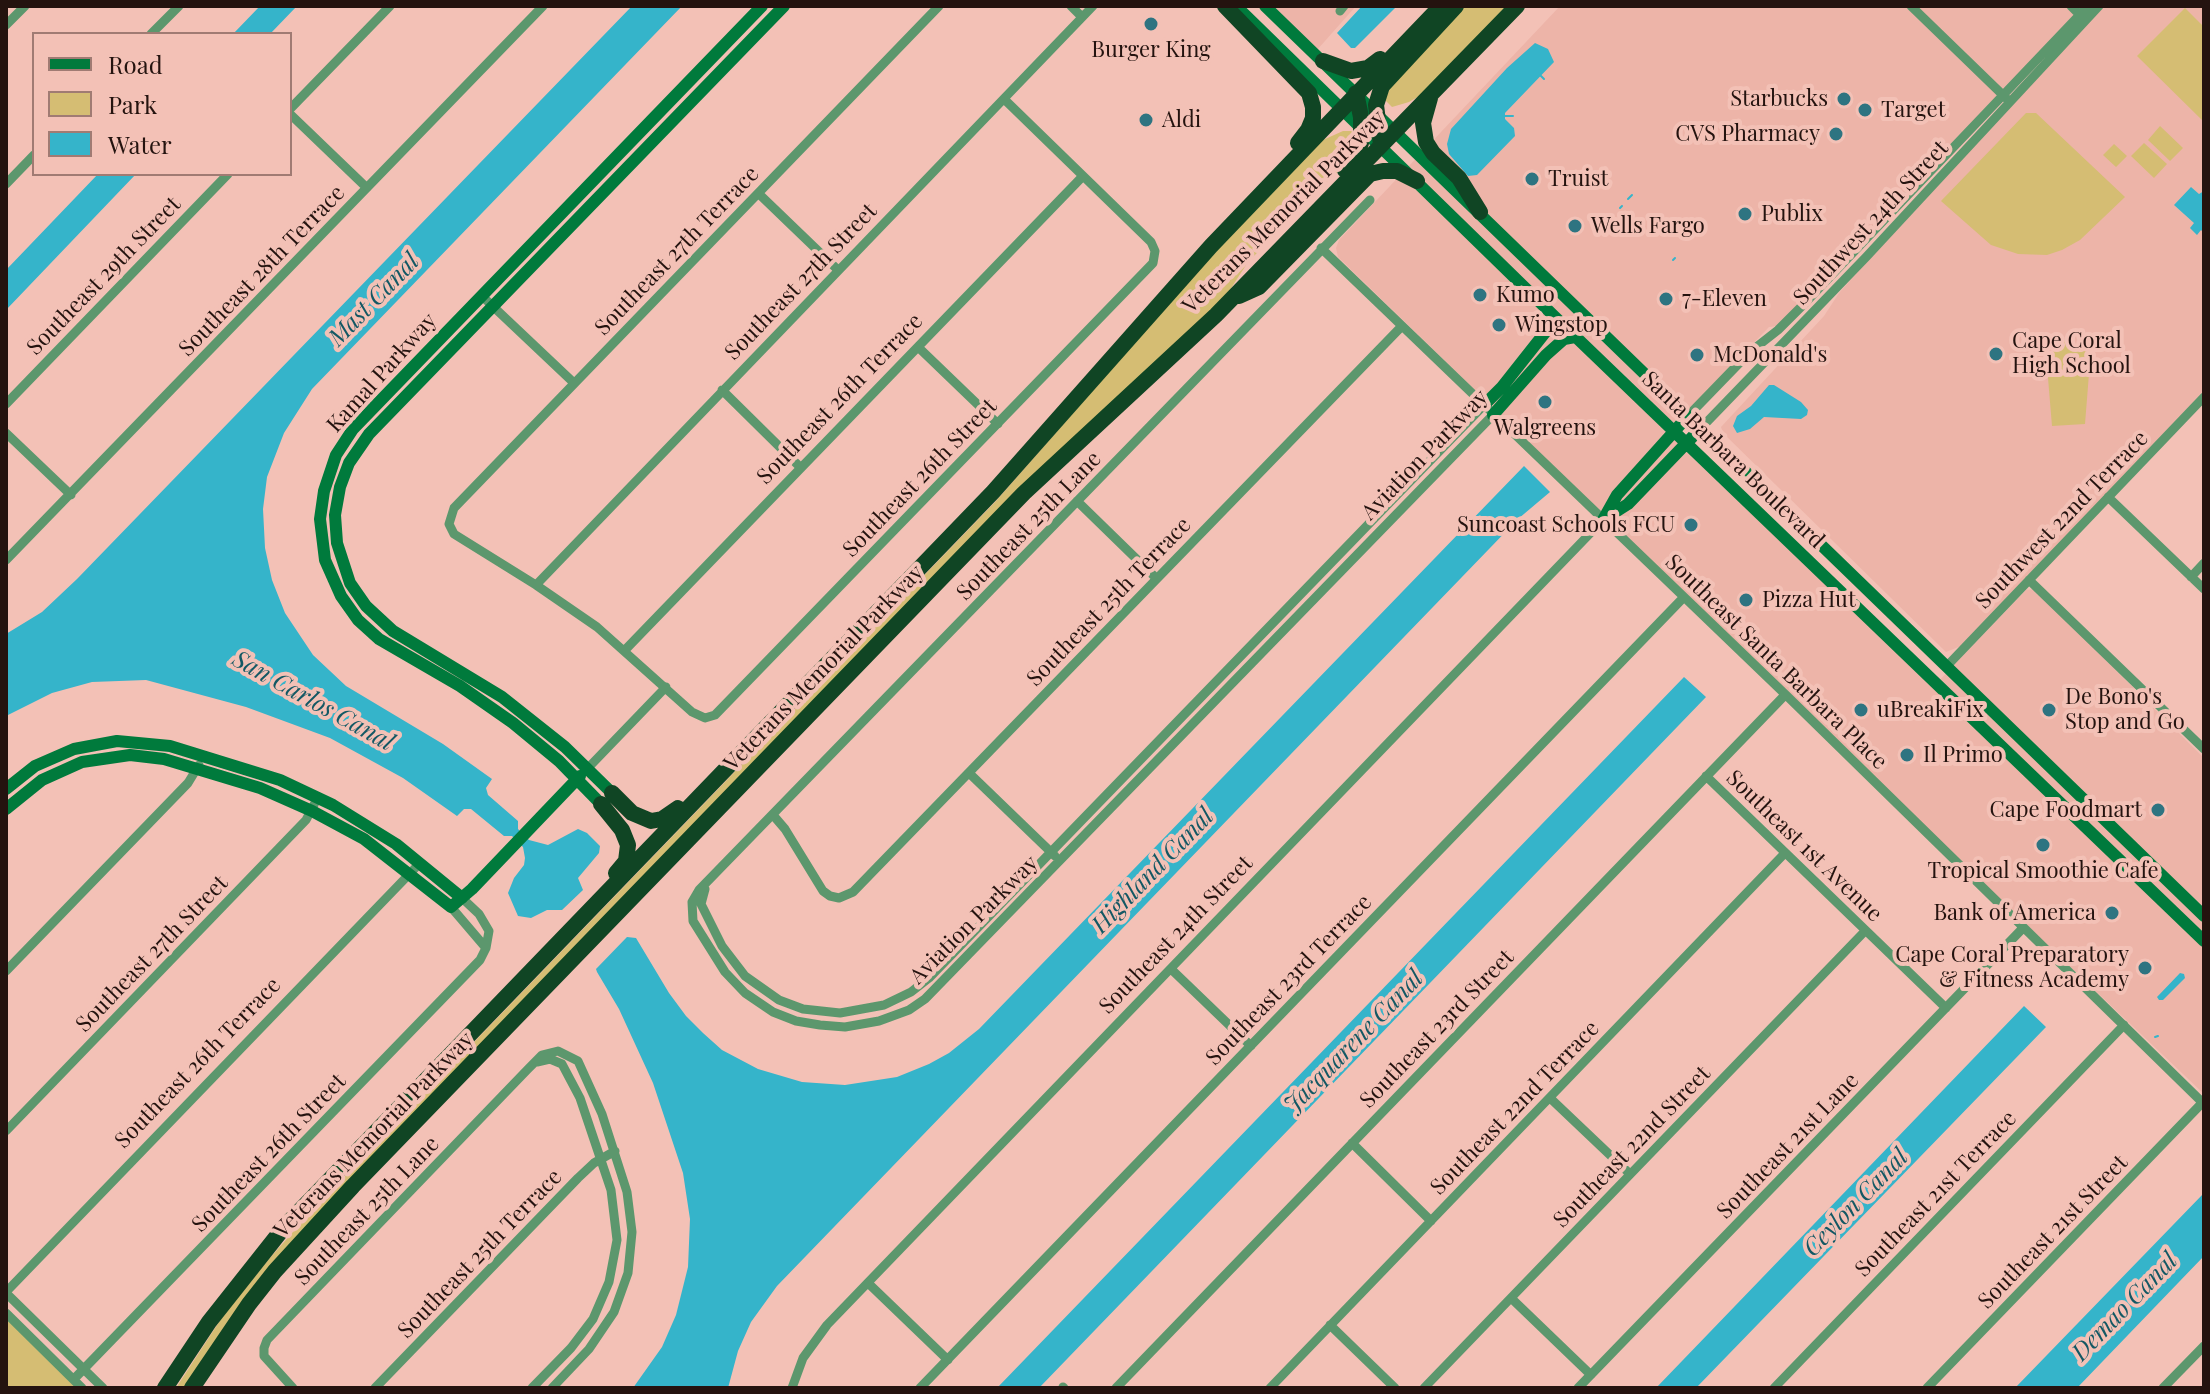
<!DOCTYPE html>
<style>
body{margin:0}
#map{position:relative;width:2210px;height:1394px;overflow:hidden;background:#f3c1b6;font-family:"Playfair Display",serif}
canvas{display:block}
.frame{position:absolute;inset:0;border:8px solid #24130f;pointer-events:none}
.legend{position:absolute;left:32px;top:32px;width:260px;height:144px;box-sizing:border-box;background:#f3c1b6;border:2px solid #a07b73;margin:0;padding:10px 14px;list-style:none;font-size:24px;color:#24130f}
.legend li{display:flex;align-items:center;gap:16px;height:40px}
.legend b{width:40px;border:2px solid #a07b73}
</style>
<div id="map">
<canvas width="2210" height="1394"></canvas>
<div class="frame"></div>
<ul class="legend">
<li><b style="height:10px;background:#007a3c"></b>Road</li>
<li><b style="height:22px;background:#d5bd73"></b>Park</li>
<li><b style="height:22px;background:#35b4ca"></b>Water</li>
</ul>
</div>
<script>
const ctx = document.querySelector('canvas').getContext('2d');
ctx.lineJoin = 'round';
function paint(path, color) {
  ctx.fillStyle = color;
  ctx.fill(path, 'evenodd');
}
function toPath(rows) {
  const path = new Path2D();
  for (const r of rows) {
    path.moveTo(r[0], r[1]);
    for (let i = 2; i < r.length; i += 2) path.lineTo(r[i], r[i + 1]);
  }
  return path;
}
function stroke(path, color, width, dash) {
  ctx.strokeStyle = color;
  ctx.lineWidth = width;
  ctx.lineCap = dash ? 'butt' : 'round';
  ctx.setLineDash(dash || []);
  ctx.stroke(path);
}
function label(font, color, halo, rows, align = 'center') {
  ctx.font = font + ' "Playfair Display",serif';
  ctx.lineWidth = 8;
  ctx.setLineDash([]);
  ctx.textBaseline = 'middle';
  ctx.strokeStyle = halo;
  ctx.fillStyle = color;
  for (const [text, x, y, turn = 0] of rows) {
    ctx.save();
    ctx.translate(x, y);
    ctx.rotate((+turn || 0) * Math.PI / 180);
    ctx.textAlign = isNaN(turn) ? turn : align;
    if (halo) ctx.strokeText(text, 0, 0);
    ctx.fillText(text, 0, 0);
    ctx.restore();
  }
}
const built = toPath([
 [1271,6,1356,6,1317,50],
 [1560,6,2084,6,1779,326,1769,327,1668,432,1933,687,2026,590,2034,589,2204,758,2204,1094,2063,960,1338,257,1336,248,1339,240],
 [2103,6,2204,6,2204,393,1961,646,1946,652,1723,433,1721,427,1824,316,1839,293,1957,161]
]);
const green = toPath([
 [1463,6,1508,6,1421,95,1409,102,1392,107,1384,99,1388,87],
 [2185,8,2204,27,2204,122,2137,56],
 [2026,113,2036,113,2125,197,2080,240,2062,250,2047,255,2018,254,1991,245,1941,201],
 [2160,126,2183,148,2170,161,2148,140],
 [1343,131,1351,131,1356,135,1346,163,1248,262,1226,296,309,1224,184,1388,176,1388,223,1316,269,1259,316,1206,996,501,1200,268,1323,140],
 [2144,143,2167,164,2154,178,2131,156],
 [2114,144,2127,156,2116,167,2103,155],
 [2065,340,2086,347,2090,361,2085,424,2052,426,2048,378,2051,354,2056,344],
 [6,1314,80,1388,6,1388]
]);
const water = toPath([
 [260,6,297,6,270,34,233,34],
 [632,6,682,6,312,389,284,433,267,477,263,509,265,548,272,580,285,613,313,655,346,686,443,744,492,779,486,788,488,795,518,821,518,829,529,840,548,845,578,829,587,833,600,846,599,853,578,878,583,890,562,910,547,910,531,918,518,916,508,893,514,878,524,865,525,858,523,847,512,836,504,836,471,809,464,809,457,816,403,778,330,738,246,707,146,680,92,682,52,693,6,716,6,634,42,612,77,579],
 [1362,6,1397,6,1355,48,1351,48,1337,33],
 [1535,43,1548,49,1554,62,1505,113,1505,119,1514,128,1515,136,1477,175,1468,176,1449,154,1447,144,1451,129,1507,68],
 [98,174,136,174,6,310,6,270],
 [2191,187,2199,194,2204,191,2204,233,2201,230,2197,235,2190,228,2194,223,2174,205],
 [1769,385,1774,385,1801,402,1808,410,1807,415,1801,419,1764,417,1750,429,1737,433,1733,426,1737,416,1751,406],
 [1524,466,1550,492,1518,519,777,1286,751,1322,738,1351,728,1388,633,1388,662,1347,676,1315,688,1267,690,1219,683,1173,653,1083,619,1009,597,972,596,969,627,937,636,938,669,993,686,1016,703,1033,722,1050,758,1069,802,1082,845,1085,897,1077,929,1064,949,1053,979,1029],
 [1684,677,1706,697,1236,1184,1039,1388,997,1388],
 [2180,973,2184,974,2185,978,2163,1000,2159,1000,2157,997],
 [2024,1006,2046,1027,1696,1388,1656,1388],
 [2204,1193,2204,1256,2077,1388,2015,1388]
]);
const stream = toPath([
 [1540,75,1544,79],
 [1505,116,1513,116],
 [1628,199,1632,195],
 [1620,208,1622,206],
 [1673,260,1675,258],
 [2203,968,2204,967],
 [2203,974,2204,972],
 [2155,1037,2158,1036]
]);
const street = toPath([
 [939,6,454,508,449,524,454,534,536,585,597,627,692,712,705,718,715,715,1153,263,1155,251,1151,242,1004,99],
 [1071,6,1082,17],
 [1911,6,2007,99],
 [2071,6,2083,18],
 [1340,11,1344,6],
 [6,25,25,6],
 [151,34,179,6],
 [290,109,390,6],
 [290,114,367,188],
 [6,184,34,155],
 [758,193,838,270],
 [1370,200,699,890,692,902,693,921,725,972,745,993,773,1012,796,1021,820,1025,845,1027,879,1021,909,1010,925,999,1493,415],
 [1321,248,1787,696,2204,1104],
 [482,296,574,383],
 [918,347,998,424],
 [722,390,801,468],
 [6,404,228,174],
 [1688,416,1750,352,1778,330,1807,301,2088,6],
 [1700,429,1866,257,2099,6],
 [6,433,71,495],
 [2108,497,2204,589],
 [1077,501,1156,578],
 [6,560,543,6],
 [2191,577,2204,563],
 [2029,580,2204,749],
 [536,585,1093,6],
 [625,650,1083,176],
 [1946,667,2204,397],
 [588,768,666,687],
 [969,773,1055,856],
 [1706,776,1946,1008],
 [773,815,785,829,823,891,830,896,839,898,853,892,1402,326],
 [705,889,701,904,722,946,745,976,779,1000,803,1009,840,1013,884,1005,911,992,929,978,1483,406],
 [451,907,486,948],
 [1171,969,1251,1046],
 [6,971,188,783,199,765],
 [1550,1098,1630,1174],
 [6,1131,306,820,318,797],
 [1352,1143,1431,1221],
 [868,1283,948,1360],
 [6,1292,420,863],
 [6,1293,103,1388],
 [1511,1298,1591,1375],
 [6,1313,82,1388],
 [1330,1325,1395,1388],
 [74,1379,480,960,486,948,489,931,479,914,462,898],
 [1063,1387,1064,1388],
 [293,1388,264,1356,264,1348,267,1340,528,1069,542,1055,558,1051,578,1061,602,1114,627,1192,632,1232,628,1273,614,1312,589,1349,552,1388],
 [375,1388,578,1178,594,1163,615,1151],
 [532,1388,571,1348,593,1319,609,1282,617,1240,611,1190,580,1098,562,1064,550,1059,537,1062],
 [792,1388,803,1358,827,1325,1603,520],
 [920,1388,1684,597],
 [1116,1388,1785,695],
 [1270,1388,1785,853],
 [1424,1388,1865,931],
 [1578,1388,2023,928],
 [1774,1388,2124,1025],
 [1927,1388,2204,1101],
 [2163,1388,2204,1346]
]);
const secondary = toPath([
 [1236,6,1555,317,2204,941],
 [1265,6,2204,916],
 [1483,406,1502,387,1551,325,1555,317],
 [1493,415,1546,355,1564,339,1575,337],
 [1606,518,1628,504,1700,429],
 [1603,520,1617,495,1688,416],
 [6,789,35,766,74,749,117,741,170,746,280,780,333,805,396,844,462,898],
 [612,793,565,747,502,697,393,631,366,606,350,583,337,543,335,515,340,487,349,463,369,434,784,6],
 [601,804,559,761,513,723,460,686,379,639,358,620,341,596,325,560,320,519,324,491,336,455,353,429,762,6],
 [6,809,42,780,82,762,130,755,164,759,260,788,312,811,364,839,451,907,472,889,580,776]
]);
const highway = toPath([
 [1225,6,1309,93,1313,107,1313,118,1308,130,1298,143],
 [1323,61,1351,71,1368,68,1380,59],
 [1430,98,1423,123,1426,142,1433,153,1459,178,1480,212],
 [1381,145,1376,105,1382,86,1456,6],
 [1345,170,1355,159,1361,143,1361,117,1356,93],
 [1239,296,1259,287,1370,174,1383,171,1397,171,1417,181],
 [612,793,632,813,651,821,662,819,678,808],
 [601,804,622,830,628,845,626,861,616,873],
 [165,1388,209,1322,285,1226,993,492,1211,246,1441,6],
 [192,1388,249,1304,275,1271,353,1186,1024,493,1216,315,1517,6]
]);
const markers = [
 [1151,24,8,"#2e7481"],
 [1844,99,8,"#2e7481"],
 [1865,110,8,"#2e7481"],
 [1146,120,8,"#2e7481"],
 [1836,134,8,"#2e7481"],
 [1532,179,8,"#2e7481"],
 [1745,214,8,"#2e7481"],
 [1575,226,8,"#2e7481"],
 [1480,295,8,"#2e7481"],
 [1666,299,8,"#2e7481"],
 [1499,325,8,"#2e7481"],
 [1996,354,8,"#2e7481"],
 [1697,355,8,"#2e7481"],
 [1545,402,8,"#2e7481"],
 [1691,525,8,"#2e7481"],
 [1746,600,8,"#2e7481"],
 [1861,710,8,"#2e7481"],
 [2049,710,8,"#2e7481"],
 [1907,755,8,"#2e7481"],
 [2158,810,8,"#2e7481"],
 [2043,845,8,"#2e7481"],
 [2112,913,8,"#2e7481"],
 [2145,968,8,"#2e7481"]
];
const poiNames = [
 ["Burger King",1151,50,"center"],
 ["Starbucks",1828,99,"right"],
 ["Target",1881,110],
 ["Aldi",1162,120],
 ["CVS Pharmacy",1820,134,"right"],
 ["Truist",1548,179],
 ["Publix",1761,214],
 ["Wells Fargo",1591,226],
 ["Kumo",1496,295],
 ["7-Eleven",1682,299],
 ["Wingstop",1515,325],
 ["Cape Coral",2012,341],
 ["High School",2012,366],
 ["McDonald's",1713,355],
 ["Walgreens",1545,428,"center"],
 ["Suncoast Schools FCU",1675,525,"right"],
 ["Pizza Hut",1762,600],
 ["De Bono's",2065,697],
 ["Stop and Go",2065,722],
 ["uBreakiFix",1877,710],
 ["Il Primo",1923,755],
 ["Cape Foodmart",2142,810,"right"],
 ["Tropical Smoothie Cafe",2043,871,"center"],
 ["Bank of America",2096,913,"right"],
 ["Cape Coral Preparatory",2129,955,"right"],
 ["& Fitness Academy",2129,980,"right"]
];
const streetNames = [
 ["Veterans Memorial Parkway",1284,212,-45],
 ["Southwest 24th Street",1871,223,-47],
 ["Southeast 27th Terrace",677,251,-46],
 ["Southeast 28th Terrace",262,271,-46],
 ["Southeast 29th Street",104,276,-46],
 ["Southeast 27th Street",801,282,-46],
 ["Kamal Parkway",382,373,-48],
 ["Southeast 26th Terrace",840,399,-46],
 ["Aviation Parkway",1425,455,-46],
 ["Santa Barbara Boulevard",1733,460,44],
 ["Southeast 26th Street",920,478,-46],
 ["Southwest 22nd Terrace",2062,520,-46],
 ["Southeast 25th Lane",1029,526,-46],
 ["Southeast 25th Terrace",1109,602,-46],
 ["Southeast Santa Barbara Place",1776,662,44],
 ["Veterans Memorial Parkway",824,668,-46],
 ["Southeast 1st Avenue",1804,846,44],
 ["Aviation Parkway",974,920,-45],
 ["Southeast 24th Street",1176,935,-46],
 ["Southeast 27th Street",152,954,-46],
 ["Southeast 23rd Terrace",1289,980,-46],
 ["Southeast 23rd Street",1437,1029,-46],
 ["Southeast 26th Terrace",198,1063,-46],
 ["Southeast 22nd Terrace",1515,1108,-46],
 ["Veterans Memorial Parkway",374,1135,-46],
 ["Southeast 21st Lane",1788,1146,-46],
 ["Southeast 22nd Street",1632,1147,-46],
 ["Southeast 26th Street",269,1153,-46],
 ["Southeast 21st Terrace",1936,1194,-46],
 ["Southeast 25th Lane",367,1211,-46],
 ["Southeast 21st Street",2053,1232,-46],
 ["Southeast 25th Terrace",480,1254,-46]
];
const waterNames = [
 ["Mast Canal",374,300,-46],
 ["San Carlos Canal",313,701,29],
 ["Highland Canal",1153,871,-46],
 ["Jacquarene Canal",1354,1042,-46],
 ["Ceylon Canal",1856,1203,-46],
 ["Demao Canal",2125,1307,-46]
];
paint(built, '#edb4a8');
paint(green, '#d5bd73');
paint(water, '#35b4ca');
stroke(stream, '#35b4ca', 2);
stroke(street, '#5c976d', 9);
stroke(secondary, '#007a3c', 12);
stroke(highway, '#104524', 16);
for (const [x, y, r, color] of markers) {
  const dot = new Path2D();
  dot.arc(x, y, r, 0, 2 * Math.PI);
  ctx.fillStyle = color;
  ctx.fill(dot);
  stroke(dot, '#f3c1b6', 3);
}
label('22px', '#24130f', '#f3c1b6', poiNames, 'left');
label('22px', '#24130f', '#f3c1b6', streetNames);
label('italic 24px', '#135864', '#f3c1b6', waterNames);
</script>
